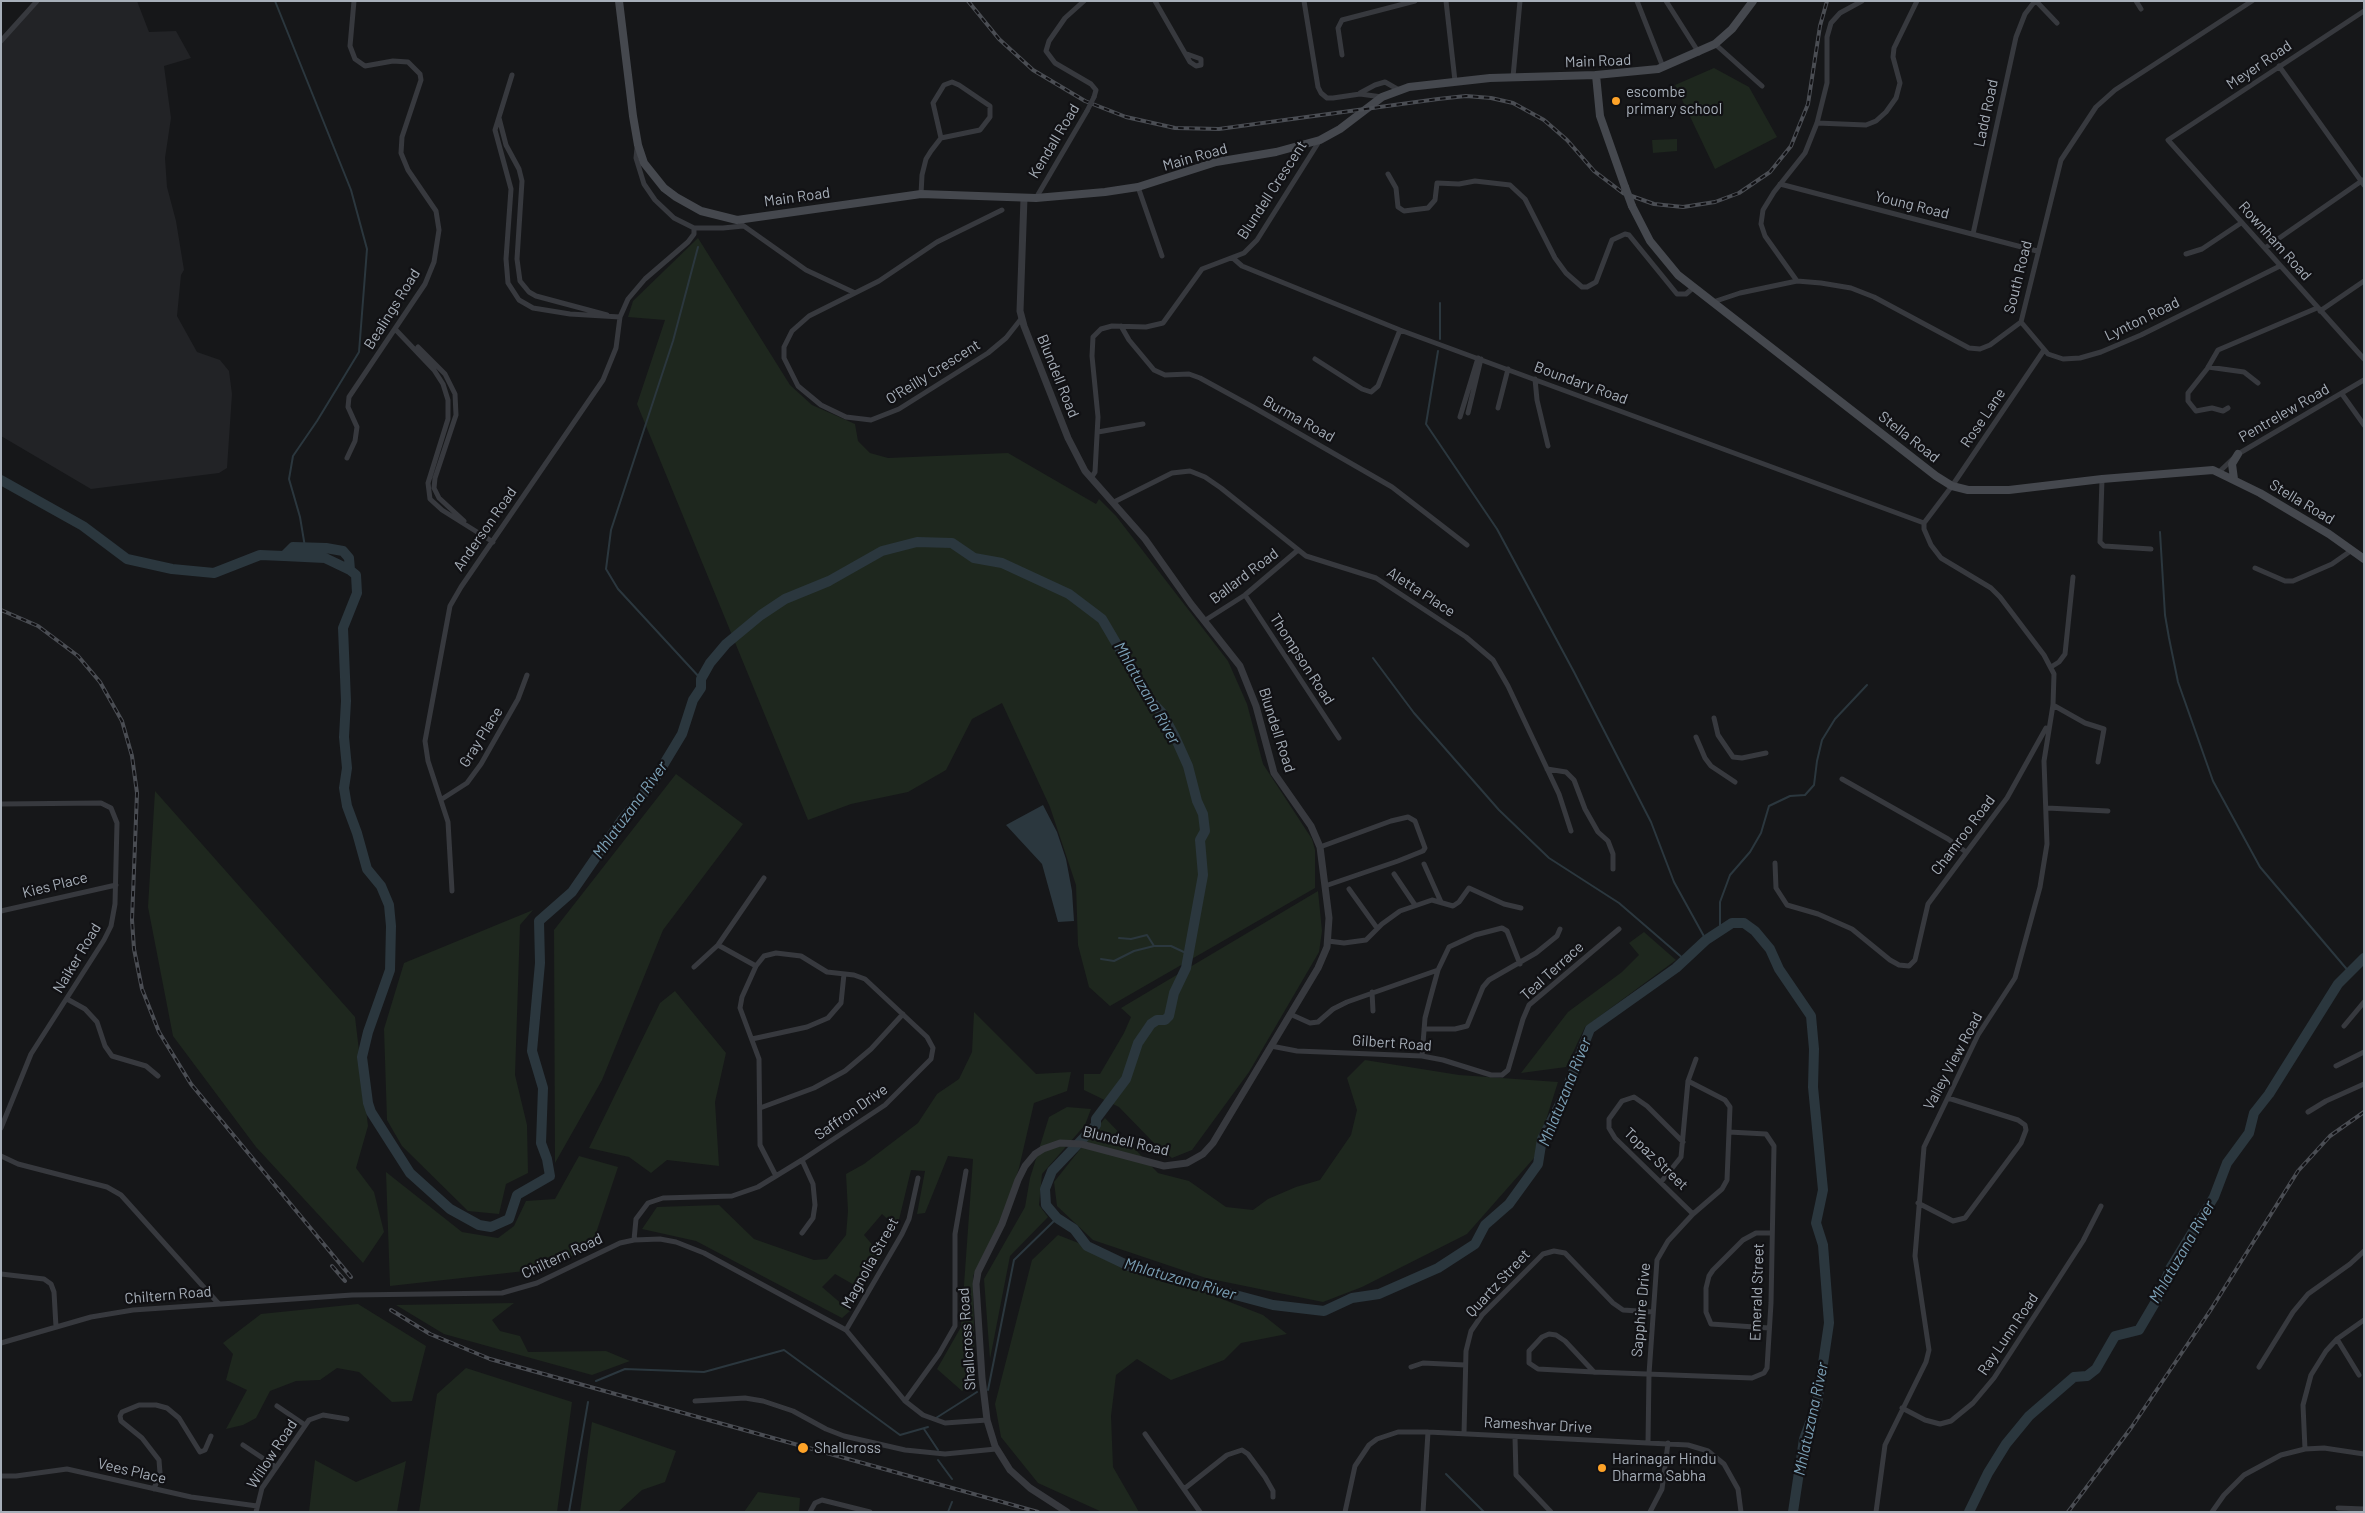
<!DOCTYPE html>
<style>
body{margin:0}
#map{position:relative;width:2365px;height:1513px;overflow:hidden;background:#161719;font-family:Barlow,sans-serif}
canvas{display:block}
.frame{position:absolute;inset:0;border:2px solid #a7afb9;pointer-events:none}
</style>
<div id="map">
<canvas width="2365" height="1513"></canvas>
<div class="frame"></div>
</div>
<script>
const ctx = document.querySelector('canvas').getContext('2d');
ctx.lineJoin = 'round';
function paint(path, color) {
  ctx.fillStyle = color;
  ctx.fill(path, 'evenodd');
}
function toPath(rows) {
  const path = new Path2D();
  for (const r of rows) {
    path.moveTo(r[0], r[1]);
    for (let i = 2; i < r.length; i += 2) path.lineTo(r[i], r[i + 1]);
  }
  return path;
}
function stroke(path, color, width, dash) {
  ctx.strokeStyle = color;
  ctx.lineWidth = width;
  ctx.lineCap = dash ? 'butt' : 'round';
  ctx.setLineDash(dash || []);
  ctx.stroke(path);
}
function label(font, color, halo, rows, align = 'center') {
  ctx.font = font + ' Barlow,sans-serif';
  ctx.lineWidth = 4.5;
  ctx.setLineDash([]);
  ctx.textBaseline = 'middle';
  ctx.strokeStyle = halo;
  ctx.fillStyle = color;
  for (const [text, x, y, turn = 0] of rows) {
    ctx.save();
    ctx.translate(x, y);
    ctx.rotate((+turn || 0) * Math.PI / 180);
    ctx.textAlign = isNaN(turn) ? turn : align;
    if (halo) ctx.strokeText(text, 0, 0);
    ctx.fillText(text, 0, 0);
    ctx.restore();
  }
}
const built = toPath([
 [39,1,137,1,149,32,176,31,191,58,164,66,171,118,165,158,167,187,176,221,184,270,181,275,177,316,197,352,220,360,229,371,232,394,227,468,219,473,91,489,1,436,1,42]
]);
const green = toPath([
 [1714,68,1749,87,1777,137,1715,169,1675,85],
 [1677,139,1677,151,1653,153,1652,140],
 [698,238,790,385,812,405,855,424,858,441,870,453,888,458,1008,453,1096,504,1099,499,1116,516,1228,661,1247,704,1263,764,1312,839,1315,850,1315,888,1110,1006,1089,987,1078,945,1076,885,1050,807,1002,703,972,719,946,770,908,792,851,804,808,820,637,404,665,320,628,317,633,301],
 [676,774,743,824,663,930,602,1080,555,1163,554,930],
 [155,791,355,1017,368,1126,356,1168,374,1192,384,1232,363,1263,256,1147,173,1036,148,907],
 [1318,891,1322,931,1319,952,1249,1072,1192,1150,1172,1158,1152,1141,1119,1107,1084,1090,1084,1074,1100,1074,1124,1033,1131,1017,1121,1008],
 [533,910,520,925,515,1075,527,1125,528,1173,506,1184,499,1214,468,1211,402,1146,387,1120,384,1029,404,963],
 [1644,932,1676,960,1585,1027,1566,1067,1521,1073,1568,1012,1622,972,1639,955,1629,943],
 [675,991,726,1053,715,1102,719,1166,667,1160,651,1173,629,1157,589,1148,660,1003],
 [974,1012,1036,1074,1071,1072,1067,1091,1034,1103,1019,1168,999,1228,973,1276,975,1382,962,1391,937,1369,961,1327,973,1159,948,1156,925,1213,917,1214,925,1171,911,1170,897,1228,882,1214,864,1235,881,1255,863,1290,835,1274,822,1287,850,1311,842,1318,696,1241,642,1229,657,1207,719,1205,754,1239,814,1260,827,1259,846,1235,848,1211,846,1174,864,1164,918,1123,937,1094,959,1079,972,1052],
 [1365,1060,1459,1075,1558,1082,1534,1158,1467,1234,1362,1287,1323,1302,1206,1278,1093,1240,1057,1206,1054,1182,1105,1118,1158,1173,1189,1181,1226,1207,1253,1210,1268,1199,1296,1187,1320,1180,1351,1135,1357,1110,1347,1078],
 [1067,1107,1091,1109,1085,1125,1042,1174,1039,1205,1048,1217,1010,1256,990,1359,984,1279,1025,1207,1030,1178,1049,1117],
 [579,1156,618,1167,592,1245,552,1268,390,1286,386,1172,462,1232,498,1238,514,1226,526,1201,555,1199],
 [1058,1235,1263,1315,1287,1334,1241,1343,1224,1360,1171,1380,1137,1359,1116,1375,1111,1416,1113,1467,1139,1512,1102,1512,1038,1483,1001,1437,995,1404,1032,1260],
 [514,1303,492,1320,500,1331,520,1336,528,1352,606,1351,630,1361,592,1375,444,1334,396,1305],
 [358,1304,426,1346,412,1401,392,1402,359,1372,337,1368,320,1380,296,1381,270,1391,256,1418,243,1425,226,1429,247,1390,226,1380,233,1354,223,1343,261,1314],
 [466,1368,572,1402,557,1512,419,1512,437,1394],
 [592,1422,676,1451,665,1482,642,1490,618,1512,580,1512],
 [315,1460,356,1482,406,1461,397,1512,309,1512],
 [758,1492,800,1498,799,1512,744,1512]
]);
const water = toPath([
 [1043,805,1057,832,1066,859,1072,891,1074,921,1058,922,1042,864,1006,825]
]);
const stream = toPath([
 [275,1,351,190,367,249,359,352,317,421,293,456,289,479,300,517,305,547],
 [698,247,673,341,611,530,606,569,618,589,701,679],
 [1440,303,1440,339],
 [1438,351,1426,424,1497,529,1574,672,1651,822,1674,882,1706,940],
 [2160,532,2165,615,2169,638,2178,682,2213,781,2260,867,2350,973],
 [1373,658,1414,713,1499,810,1549,858,1619,903,1685,960],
 [1720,931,1720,902,1730,875,1750,852,1761,833,1769,806,1790,796,1805,795,1814,785,1817,761,1822,740,1835,719,1867,685],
 [1119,938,1131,939,1147,935,1154,946,1171,946,1188,954],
 [1101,959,1114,961,1134,951,1154,946],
 [596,1381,625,1369,704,1372,784,1350,900,1435,928,1427],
 [988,1390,1014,1260,1057,1218],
 [936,1418,977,1392],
 [924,1429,938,1450],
 [938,1460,952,1479],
 [1446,1474,1484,1512],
 [569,1512,588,1402],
 [948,1512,952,1502]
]);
const river = toPath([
 [1,480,83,526,127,559,172,569,214,573,260,555,284,556,293,547,326,548,343,551,349,558,350,570,356,575,357,593,343,628,346,701,344,737,347,768,344,788,347,806,357,833,367,869,381,886,389,905,391,926,390,970,368,1032,362,1057,368,1103,371,1112,410,1173,450,1209,479,1225,491,1227,509,1219,517,1195,550,1176,547,1159,541,1143,543,1088,532,1051,540,963,539,921,572,892,621,821,653,782,682,734,693,700,701,688,701,679,710,663,726,644,761,615,785,599,829,581,882,551,917,542,952,543,974,558,1002,563,1069,594,1102,619,1149,699,1162,713,1175,737,1188,766,1197,801,1203,814,1205,831,1200,840,1203,875,1186,968,1174,993,1169,1016,1165,1020,1157,1020,1151,1024,1138,1043,1126,1079,1096,1119,1096,1125,1052,1171,1045,1189,1046,1205,1057,1218,1074,1229,1087,1246,1129,1266,1160,1275,1273,1305,1324,1311,1352,1298,1379,1294,1438,1268,1475,1244,1485,1225,1509,1204,1538,1164,1542,1139,1563,1098,1590,1029,1676,968,1706,940,1732,923,1744,923,1755,931,1770,949,1779,969,1811,1016,1814,1049,1813,1087,1823,1190,1816,1223,1823,1245,1829,1323,1817,1404,1804,1439,1793,1512],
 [284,556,325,558,350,570],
 [1969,1512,1988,1473,2006,1444,2029,1416,2074,1377,2087,1376,2096,1369,2115,1336,2139,1330,2159,1296,2171,1267,2214,1197,2227,1163,2249,1133,2254,1113,2269,1094,2338,984,2364,958]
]);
const minor = toPath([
 [1084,1,1065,18,1049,41,1046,51,1055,63,1091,84,1096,90,1094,97],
 [1155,1,1190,62,1196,66,1201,65,1201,59,1187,54],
 [1304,1,1318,87,1321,93,1327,98,1333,98,1360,94,1382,97],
 [1446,1,1455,81],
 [1637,1,1663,67],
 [1666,1,1699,53],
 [2036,1,2057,23],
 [2136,1,2141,9],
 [2364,11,2168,140,2364,359],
 [1,41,37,1],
 [1715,44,1762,86],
 [1342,55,1338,28,1342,20,1415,1],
 [2279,66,2364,185],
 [512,75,495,130,511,189,506,259,508,283,519,300,533,308,570,314,620,317],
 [1513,77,1520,1],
 [1360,93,1375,85,1385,82,1399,90],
 [499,118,506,145,519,169,522,181,517,259,520,281,529,292,536,296,607,315],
 [1817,123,1866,125,1876,121,1886,112,1896,98,1900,83,1893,57,1894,48,1917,1],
 [637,148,636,158,644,184,655,200,674,218,694,228,723,228,743,226],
 [1388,174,1396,188,1398,207,1404,211,1428,208,1435,200,1437,183,1459,184,1475,181,1510,185,1525,199,1555,258,1566,273,1582,287,1587,287,1596,282,1612,240,1625,234,1629,235,1677,294,1686,294,1694,287],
 [1780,184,2037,251],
 [1138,187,1162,256],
 [921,194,922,175,926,159,931,151,941,138,980,130,990,117,990,106,959,85,952,82,944,85,933,103,941,138],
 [1036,198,1087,111],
 [1002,210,937,242,879,281,809,316,792,331,784,347,784,358,798,386,821,405,846,417,871,420,899,409,988,353,1006,338,1021,319],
 [741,224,806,270,853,292],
 [1973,234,2016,37,2025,14,2035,1],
 [2265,248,2363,180],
 [2186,254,2202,249,2241,223],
 [1234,259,1242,266,1400,330,1924,523],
 [1797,281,1765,236,1761,224,1763,210,1774,192,1805,153,1817,123,1827,83,1827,37,1831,23,1840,13,1862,1],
 [1713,302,1740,293,1797,281,1821,283,1851,288,1874,297,1969,348,1980,349,1990,345,2021,322,2061,160,2096,107,2115,90,2252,1],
 [2320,311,2364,281],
 [2021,322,2048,354,2063,359,2080,358,2101,352,2141,335,2280,266],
 [1121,326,1129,340,1154,370,1165,375,1189,374,1200,378,1253,407,1392,487,1467,545],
 [396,330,434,370,443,384,448,400,448,419,428,483,430,499,442,510,493,542],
 [418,347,445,374,455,394,456,415,435,478,434,488,439,498,464,521],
 [1315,359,1362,389,1371,392,1378,386,1400,330],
 [2208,367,2244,372,2258,383],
 [1535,379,1537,400,1548,446],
 [2342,394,2364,425],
 [1498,408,1508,369],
 [2228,408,2223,411,2212,408,2196,411,2188,401,2188,393,2207,369,2218,350,2317,308],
 [1468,413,1481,359],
 [1460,417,1478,358],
 [1098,432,1143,424],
 [347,458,355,441,357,427,348,407,349,397,425,284,434,262,439,230,436,211,408,170,401,153,402,137,421,80,420,74,408,62,393,61,365,66,355,59,350,46,354,1],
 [2219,472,2238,454,2364,380],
 [1091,478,1095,472,1098,417,1092,356,1093,337,1101,329,1112,326,1146,327,1163,323,1202,269,1244,253,1257,240,1320,140],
 [2102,479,2100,542,2104,546,2151,549],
 [1114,502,1172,473,1190,471,1205,477,1221,488,1306,556,1376,578,1466,637,1493,660,1508,686,1559,794,1571,831],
 [1924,523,1952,486,2044,350],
 [2255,568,2285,581,2293,581,2332,564,2352,550],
 [1245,595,1339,738],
 [1204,621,1245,595,1298,550],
 [2051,667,2059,662,2065,654,2073,577],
 [2053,705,2085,723,2104,729,2098,762],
 [1714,718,1718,735,1733,757,1742,758,1766,753],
 [1696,737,1705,758,1711,766,1735,782],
 [1547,769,1566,772,1574,780,1585,809,1598,832,1608,841,1613,854,1613,869],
 [1842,779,1948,839,1966,852],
 [442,799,467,783,481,764,518,699,527,675],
 [1,804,101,803,111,808,117,823,115,904,111,926,104,940,31,1054,1,1128],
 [2047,808,2108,811],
 [1320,847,1391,821,1408,817,1415,821,1425,848,1423,851,1398,861,1325,886],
 [1775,863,1776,888,1787,905,1818,914,1852,929,1890,960,1899,965,1909,966,1915,960,1928,904,2007,798,2046,728],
 [1424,864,1441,902],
 [1394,874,1415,905],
 [1349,889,1377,928],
 [452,891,448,822,428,761,425,741,450,606,461,587,603,380,616,348,620,317,628,299,645,279,688,242,694,234,694,228],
 [1,911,116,885],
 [1328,941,1344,943,1366,940,1382,924,1400,911,1432,900,1453,906,1459,902,1469,888,1504,904,1521,908],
 [718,945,756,966],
 [694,967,718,945,764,878],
 [1372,992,1373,1011],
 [67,999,85,1009,97,1022,105,1046,112,1056,146,1066,158,1076],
 [1290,1014,1310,1023,1318,1022,1333,1009,1347,1002,1438,970],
 [2344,1026,2364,1002],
 [1424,1029,1455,1029,1467,1026,1483,987,1489,980,1536,953,1557,936,1560,929],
 [752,1039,807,1027,828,1018,841,1003,844,974],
 [1271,1046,1297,1051,1422,1056,1443,1060,1491,1075,1502,1075,1508,1070,1523,1019,1529,1005,1619,929],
 [1422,1056,1425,1018,1430,999,1438,970,1449,947,1475,935,1502,928,1507,931,1520,964],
 [2336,1066,2364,1052],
 [760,1108,814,1088,845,1071,871,1049,903,1014],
 [2308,1112,2326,1101,2364,1084],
 [1683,1142,1647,1106,1634,1097,1622,1101,1609,1119,1609,1128,1615,1138,1693,1214],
 [1,1156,18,1164,107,1187,121,1195,218,1303],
 [802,1160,813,1184,815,1205,813,1218,802,1233],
 [1661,1182,1681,1157,1688,1081,1696,1059],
 [1918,1203,1953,1221,1965,1218,2021,1143,2026,1130,2025,1125,2018,1120,1948,1098],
 [634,1240,636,1219,648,1203,663,1198,732,1196,758,1187,776,1176,802,1160,885,1105,931,1059,933,1048,927,1037,865,979,854,975,827,972,801,956,776,953,764,956,756,966,742,997,740,1008,759,1059,760,1145,776,1176],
 [1,1274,44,1279,51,1284,54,1292,56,1327],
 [1769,1328,1711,1324,1706,1312,1706,1288,1709,1276,1713,1270,1743,1240,1756,1233,1772,1233],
 [846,1330,902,1234,909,1219,918,1178],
 [2337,1339,2359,1375],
 [1,1343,91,1317,133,1310,352,1295,502,1293,537,1283,620,1243,634,1240,660,1239,676,1242,704,1253,846,1330,905,1401,923,1415,945,1423,987,1420],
 [1411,1367,1423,1363,1465,1365],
 [2259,1367,2293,1312,2308,1294,2350,1264,2364,1251],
 [1594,1372,1565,1341,1556,1335,1549,1334,1542,1337,1529,1351,1529,1363,1538,1369,1594,1372,1752,1378,1764,1373,1767,1368,1771,1303,1774,1146,1766,1134,1729,1132],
 [695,1401,745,1398,763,1401,793,1411,826,1429,844,1436,905,1450,945,1454,996,1449],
 [905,1401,939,1354,955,1326,955,1234,966,1171],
 [277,1406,305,1425],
 [1902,1408,1925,1420,1940,1424,1951,1421,1973,1403,1994,1378,2041,1306,2083,1241,2101,1206],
 [1145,1434,1200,1512],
 [1464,1434,1466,1351,1471,1331,1482,1315,1543,1254,1554,1251,1565,1253,1613,1303,1623,1310,1653,1312],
 [1515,1437,1516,1475,1551,1512],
 [1648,1443,1649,1374,1657,1260,1668,1241,1693,1214,1722,1189,1727,1180,1730,1107,1725,1100,1688,1081],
 [243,1445,276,1467],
 [2305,1449,2303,1405,2311,1375,2326,1351,2337,1339,2364,1320],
 [1,1476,16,1476,67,1469,191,1497,257,1506],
 [154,1489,160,1473,159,1460,142,1438,121,1421,120,1416,122,1412,139,1405,156,1405,167,1408,179,1418,200,1452,205,1450,211,1436],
 [1184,1489,1227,1455,1242,1450,1248,1454,1265,1477,1273,1491,1273,1497],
 [2338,1508,2364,1509],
 [256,1512,262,1488,309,1420,323,1415,347,1419],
 [810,1512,815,1503,822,1500,870,1512],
 [1345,1512,1355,1466,1369,1445,1377,1439,1398,1432,1428,1432,1688,1445,1708,1451,1724,1464,1738,1489,1741,1512],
 [1423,1512,1428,1432],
 [1650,1512,1662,1489,1668,1443],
 [1876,1512,1885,1445,1926,1362,1929,1350,1915,1256,1924,1147,1978,1035,2015,978,2040,887,2047,844,2044,761,2053,705,2054,674,2044,655,2000,597,1991,588,1941,558,1931,545,1924,529,1924,523],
 [2212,1512,2224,1495,2244,1475,2281,1455,2305,1449,2324,1448,2364,1454]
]);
const tertiary = toPath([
 [1024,198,1020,311,1024,326,1068,438,1085,471,1145,539,1191,604,1240,666,1256,706,1274,773,1311,826,1320,847,1329,918,1327,947,1318,968,1213,1143,1203,1154,1187,1163,1164,1166,1081,1144,1060,1143,1043,1149,1035,1154,1025,1166,1018,1180,1002,1224,978,1272,976,1284,982,1378,987,1420,995,1446,1010,1470,1030,1488,1067,1512]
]);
const secondary = toPath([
 [619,1,633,116,638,145,644,163,664,188,676,197,701,211,737,220,921,194,1036,198,1105,192,1138,187,1216,162,1276,152,1320,140,1340,129,1382,97,1409,87,1490,78,1596,75,1658,69,1715,44,1732,29,1753,1],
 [1596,75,1600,116,1625,187],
 [1632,206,1650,241,1678,275,1936,476,1952,486,1968,490,2009,490,2102,479,2213,470,2260,493,2329,534,2364,559],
 [2234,479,2232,464,2238,454]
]);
const rail = toPath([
 [968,1,999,39,1033,70,1085,101,1126,117,1175,128,1219,129,1438,99,1466,96,1491,98,1513,103,1544,120,1567,140,1594,171,1623,193,1654,204,1683,207,1715,202,1739,193,1770,172,1791,146,1808,104,1820,26,1827,1],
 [1,610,38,626,78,656,100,682,122,721,132,756,137,793,132,920,134,949,142,989,159,1032,191,1084,351,1277],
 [332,1266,345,1281],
 [391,1310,430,1334,490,1359,1038,1512],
 [2068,1512,2131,1428,2210,1311,2298,1171,2330,1136,2364,1112]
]);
const minorBridge = toPath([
 [1087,111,1094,97]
]);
const secondaryBridge = toPath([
 [1625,187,1632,206]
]);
const markers = [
 [1616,101,5,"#fea328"],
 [803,1448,6,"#fea328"],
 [1602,1468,5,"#fea328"]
];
const streetNames = [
 ["Main Road",1598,61,-2],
 ["Meyer Road",2259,65,-34],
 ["Ladd Road",1986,113,-78],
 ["Kendall Road",1054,141,-59],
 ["Main Road",1195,157,-16],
 ["Blundell Crescent",1272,190,-57],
 ["Main Road",797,197,-8],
 ["Young Road",1912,205,14],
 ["Rownham Road",2275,241,48],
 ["South Road",2018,277,-76],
 ["Bealings Road",392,309,-58],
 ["Lynton Road",2142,319,-26],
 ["O'Reilly Crescent",933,372,-32],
 ["Blundell Road",1058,376,68],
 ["Boundary Road",1581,383,20],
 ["Pentrelew Road",2284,413,-30],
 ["Rose Lane",1983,418,-56],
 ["Burma Road",1299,419,29],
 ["Stella Road",1909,437,38],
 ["Stella Road",2302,502,31],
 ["Anderson Road",485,529,-55],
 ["Ballard Road",1244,576,-37],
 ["Aletta Place",1421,592,33],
 ["Thompson Road",1302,659,57],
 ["Blundell Road",1277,730,72],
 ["Gray Place",481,737,-58],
 ["Chamroo Road",1963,835,-53],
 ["Kies Place",55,885,-14],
 ["Naiker Road",77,958,-59],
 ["Teal Terrace",1552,971,-42],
 ["Gilbert Road",1392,1043,4],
 ["Valley View Road",1953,1061,-62],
 ["Saffron Drive",851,1112,-35],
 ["Blundell Road",1126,1141,13],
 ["Topaz Street",1656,1159,44],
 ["Chiltern Road",562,1256,-25],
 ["Magnolia Street",870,1263,-61],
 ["Quartz Street",1498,1283,-47],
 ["Emerald Street",1757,1292,-88],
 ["Chiltern Road",168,1295,-5],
 ["Sapphire Drive",1641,1310,-85],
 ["Ray Lunn Road",2008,1334,-56],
 ["Shallcross Road",967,1339,-94],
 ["Rameshvar Drive",1538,1425,3],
 ["Willow Road",272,1454,-57],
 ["Vees Place",132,1471,13]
];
const poiNames = [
 ["escombe",1626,92],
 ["primary school",1626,109],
 ["Shallcross",814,1448],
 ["Harinagar Hindu",1612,1459],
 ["Dharma Sabha",1612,1476]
];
const waterNames = [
 ["Mhlatuzana River",1147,693,60],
 ["Mhlatuzana River",630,810,-54],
 ["Mhlatuzana River",1565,1092,-68],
 ["Mhlatuzana River",2182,1252,-60],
 ["Mhlatuzana River",1180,1279,16],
 ["Mhlatuzana River",1811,1419,-78]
];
paint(built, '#222326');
paint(green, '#1e271e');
paint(water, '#2b373e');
stroke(stream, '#2b373e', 2);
stroke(river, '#2b373e', 10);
stroke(minor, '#37393e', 5);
stroke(tertiary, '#37393e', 7);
stroke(secondary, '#45484e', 8);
stroke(rail, '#4a4d53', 4);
stroke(rail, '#111114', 2, [5.5]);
stroke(minorBridge, '#37393e', 5);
stroke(secondaryBridge, '#45484e', 8);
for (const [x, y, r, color] of markers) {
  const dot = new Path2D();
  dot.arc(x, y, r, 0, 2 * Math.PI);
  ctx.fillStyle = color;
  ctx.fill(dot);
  stroke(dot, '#111114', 2);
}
label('15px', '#a7afb9', '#111114', streetNames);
label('15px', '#a7afb9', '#111114', poiNames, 'left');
label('italic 16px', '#7ca1b7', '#111114', waterNames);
</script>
